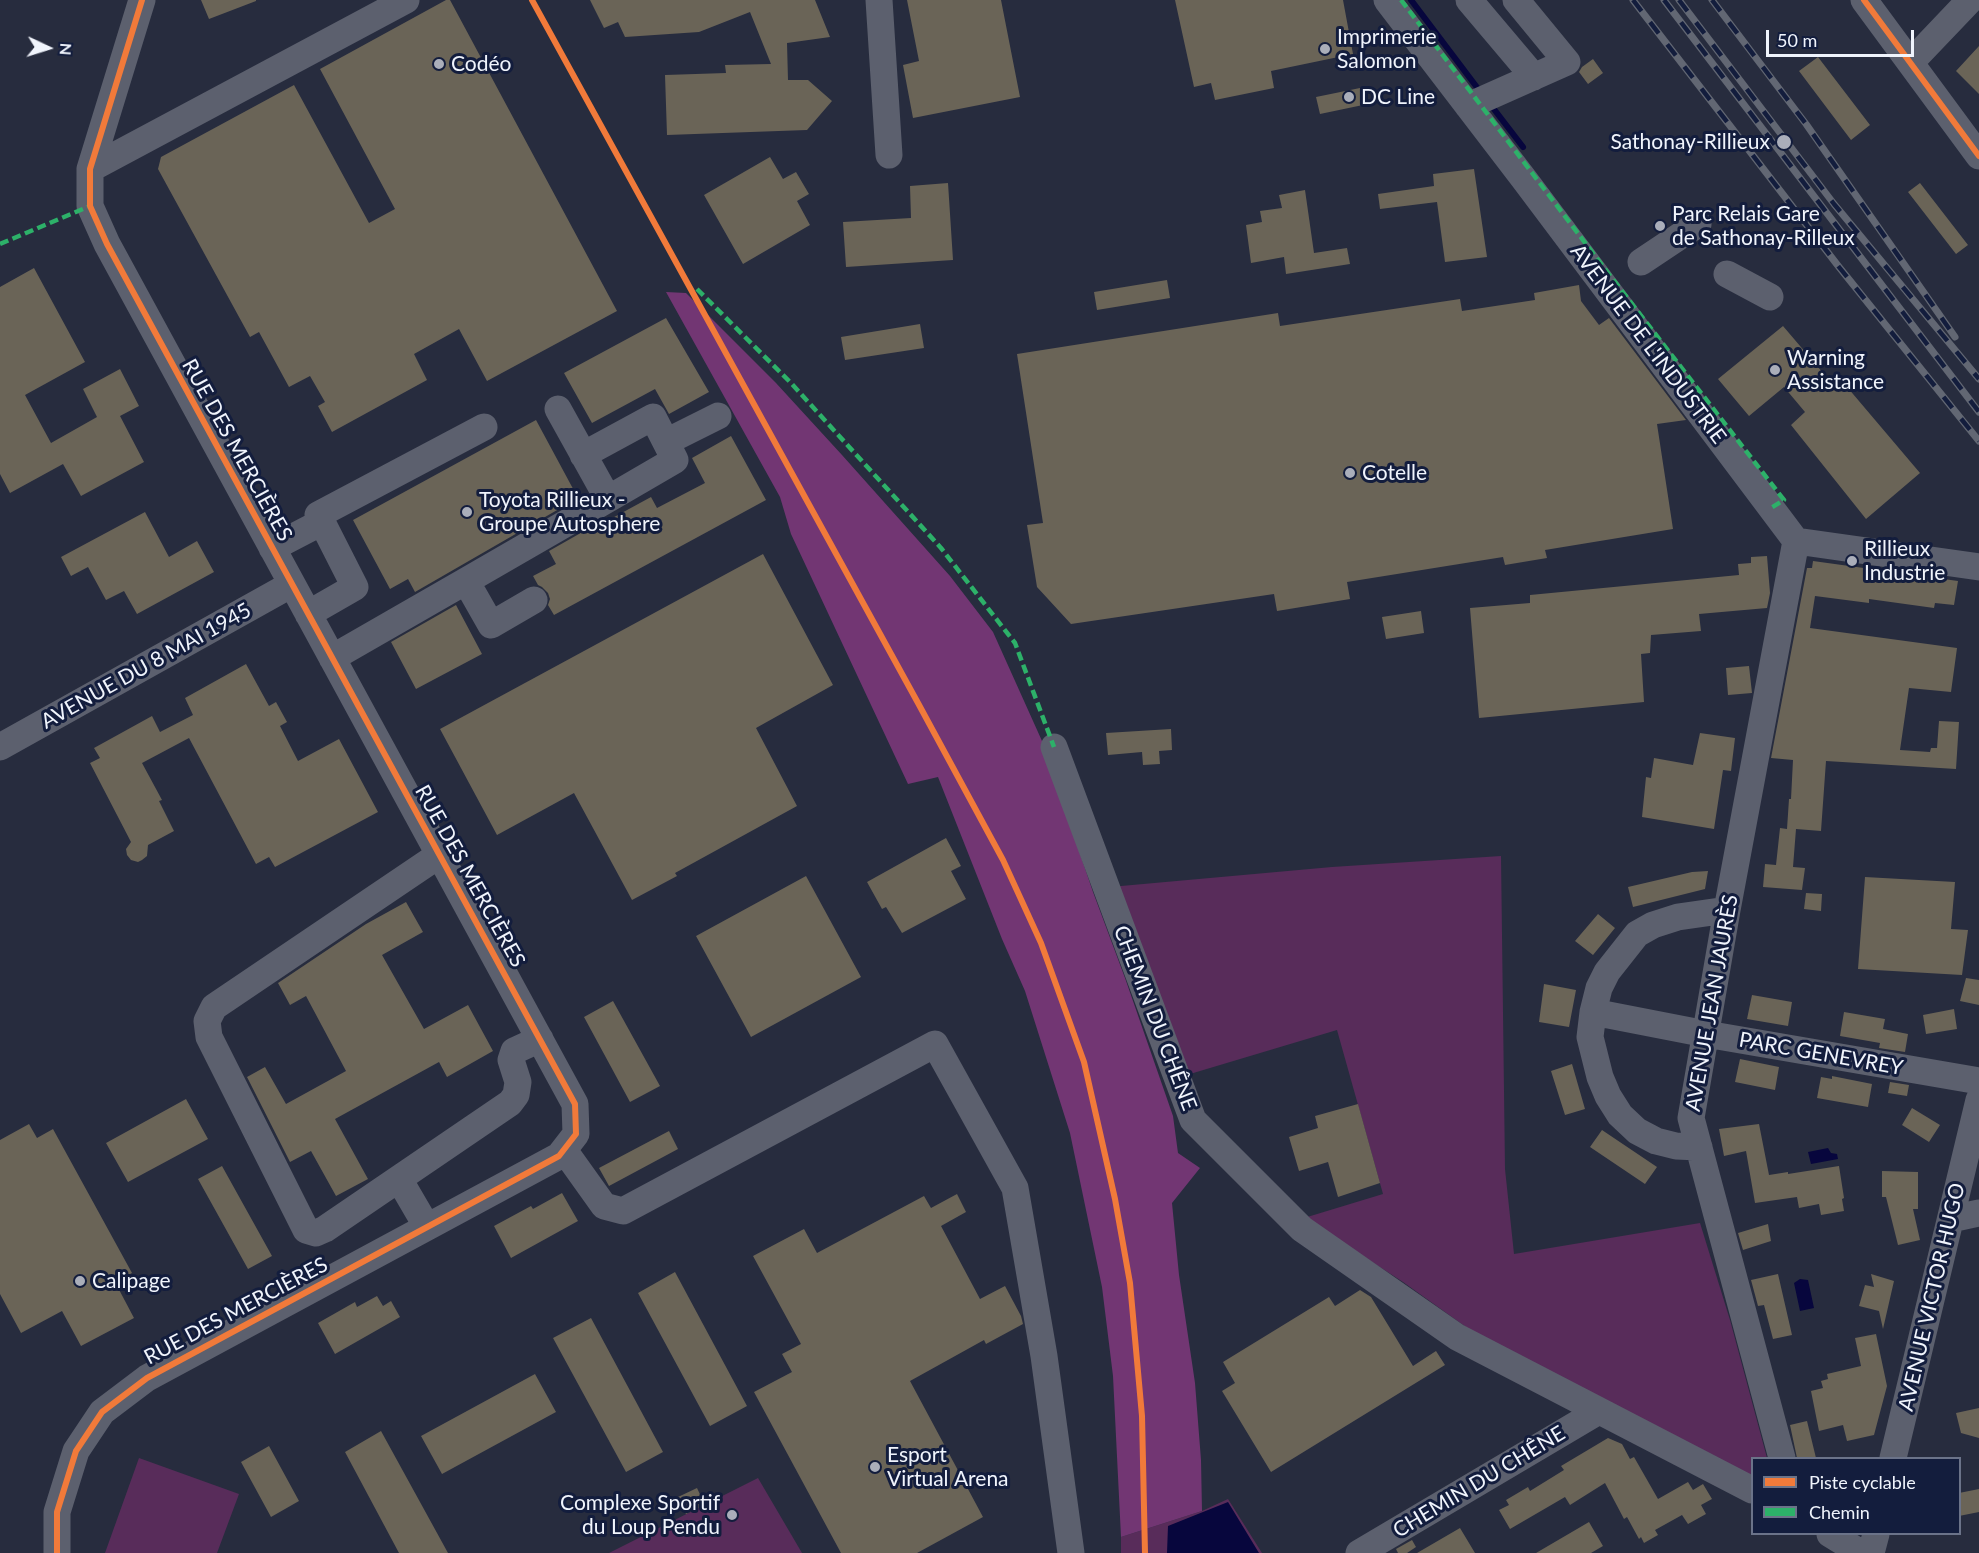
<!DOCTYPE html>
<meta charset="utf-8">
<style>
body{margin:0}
#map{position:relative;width:1979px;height:1553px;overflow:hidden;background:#272c3e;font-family:Lato,sans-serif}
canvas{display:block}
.legend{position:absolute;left:1751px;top:1457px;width:210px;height:78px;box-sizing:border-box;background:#131d3d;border:2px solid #6b7389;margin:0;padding:8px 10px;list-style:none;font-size:18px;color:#f0f4fc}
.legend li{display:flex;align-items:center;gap:12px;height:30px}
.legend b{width:30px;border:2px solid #6b7389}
.north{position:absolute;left:18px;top:18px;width:60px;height:60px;-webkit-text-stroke:4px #131d3d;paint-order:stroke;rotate:94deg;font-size:16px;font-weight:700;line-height:24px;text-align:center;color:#f0f4fc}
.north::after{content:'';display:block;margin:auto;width:21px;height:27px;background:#f0f4fc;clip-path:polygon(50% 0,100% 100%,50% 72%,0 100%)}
.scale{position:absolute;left:1766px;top:30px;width:148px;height:27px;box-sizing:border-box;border:3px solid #f0f4fc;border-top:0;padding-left:8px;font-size:18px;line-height:21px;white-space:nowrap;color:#f0f4fc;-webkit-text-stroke:4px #131d3d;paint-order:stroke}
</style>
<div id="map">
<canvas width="1979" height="1553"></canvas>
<ul class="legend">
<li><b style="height:8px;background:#f17a3a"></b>Piste cyclable</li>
<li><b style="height:8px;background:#2db169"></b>Chemin</li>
</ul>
<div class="north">N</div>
<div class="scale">50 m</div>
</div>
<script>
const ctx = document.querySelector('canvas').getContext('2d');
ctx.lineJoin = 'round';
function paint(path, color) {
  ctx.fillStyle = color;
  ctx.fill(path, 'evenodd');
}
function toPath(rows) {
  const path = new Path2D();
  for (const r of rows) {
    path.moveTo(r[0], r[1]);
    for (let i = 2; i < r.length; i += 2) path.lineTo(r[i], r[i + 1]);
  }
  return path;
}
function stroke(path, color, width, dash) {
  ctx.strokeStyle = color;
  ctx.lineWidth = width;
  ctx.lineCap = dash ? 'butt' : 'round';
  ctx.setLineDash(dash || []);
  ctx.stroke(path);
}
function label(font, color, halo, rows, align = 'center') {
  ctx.font = font + ' Lato,sans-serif';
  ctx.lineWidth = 6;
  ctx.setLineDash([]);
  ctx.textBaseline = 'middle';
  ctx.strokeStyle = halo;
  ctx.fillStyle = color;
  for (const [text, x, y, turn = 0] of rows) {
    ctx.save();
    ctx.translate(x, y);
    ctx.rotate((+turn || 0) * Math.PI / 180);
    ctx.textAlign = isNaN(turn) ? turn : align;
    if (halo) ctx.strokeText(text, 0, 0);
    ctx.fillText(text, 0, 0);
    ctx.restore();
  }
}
const green = toPath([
 [1501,856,1505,1169,1514,1254,1700,1223,1730,1320,1767,1458,1752,1458,1752,1478,1487,1342,1403,1282,1304,1218,1383,1194,1337,1030,1190,1074,1110,887,1332,867],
 [139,1458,239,1494,217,1553,105,1553],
 [758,1478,802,1553,609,1553],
 [1228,1499,1262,1553,1121,1553,1121,1537,1202,1511]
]);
const forest = toPath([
 [666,292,686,293,776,383,842,455,950,576,993,632,1042,741,1093,892,1125,978,1173,1116,1178,1153,1200,1168,1172,1203,1179,1275,1195,1383,1201,1460,1202,1511,1121,1537,1113,1376,1102,1287,1070,1133,1025,991,1002,939,938,777,908,784,791,534,780,497]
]);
const water = toPath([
 [1828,1148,1831,1153,1837,1154,1838,1159,1811,1164,1808,1152],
 [1800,1279,1808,1280,1814,1308,1800,1311,1794,1283],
 [1228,1502,1259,1553,1167,1553,1168,1526]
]);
const stream = toPath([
 [1411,0,1482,94],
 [1490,104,1523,147]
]);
const building = toPath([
 [201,0,256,0,256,1,209,19],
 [446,0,450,0,617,311,487,381,459,329,414,354,427,380,332,432,318,406,325,402,310,376,289,387,259,332,250,337,158,169,161,157,294,85,369,223,395,209,320,69],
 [590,0,815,0,830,37,787,43,788,80,808,80,832,101,807,130,667,135,665,75,726,73,725,65,771,64,750,12,699,32,625,37,618,22,604,28],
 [907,0,1001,0,1020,97,913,118,903,65,919,61],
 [1175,0,1343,0,1353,54,1271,71,1274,88,1215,100,1211,83,1194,87],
 [1979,46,1979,94,1956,71],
 [1818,57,1870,125,1851,140,1799,71],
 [1593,59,1603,73,1588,84,1579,72,1582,67],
 [1360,88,1363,105,1320,114,1316,97],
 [770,157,783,179,796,172,809,194,797,201,810,225,743,264,704,195],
 [1474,169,1487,257,1445,262,1437,202,1380,209,1378,194,1434,186,1433,174],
 [948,183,953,260,846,267,843,222,911,218,910,186],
 [1920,183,1968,245,1956,254,1908,192],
 [1305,190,1314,253,1347,248,1350,264,1286,274,1284,257,1251,263,1246,225,1262,222,1260,211,1282,208,1279,195],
 [34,268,85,362,25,395,51,443,97,417,83,389,120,369,139,406,120,416,144,462,81,496,63,464,10,493,0,474,0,287],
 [1167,280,1170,298,1097,310,1094,292],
 [1579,285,1581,301,1599,325,1609,318,1686,420,1657,424,1673,529,1545,550,1547,558,1505,565,1503,557,1347,582,1350,599,1277,611,1274,594,1071,624,1037,587,1027,525,1043,523,1017,354,1278,313,1280,326,1460,299,1462,311,1535,300,1534,293],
 [666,318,709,392,669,414,655,389,592,423,564,373],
 [920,324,924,348,845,360,841,337],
 [1783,326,1835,387,1842,381,1920,473,1866,519,1791,425,1805,412,1784,387,1749,416,1718,379],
 [536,420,578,498,415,592,408,579,390,589,353,520],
 [731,436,766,500,554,615,548,605,550,599,548,593,542,587,538,585,533,576,556,564,549,551,593,526,594,528,651,497,657,508,705,483,692,458],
 [145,512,169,557,197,541,214,572,137,614,124,591,106,600,88,567,71,576,61,557],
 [763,554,833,685,756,728,797,806,675,873,677,876,632,900,574,793,497,835,440,729],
 [1767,556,1770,593,1767,608,1699,614,1701,631,1651,635,1650,653,1641,654,1644,702,1479,718,1470,608,1530,603,1530,595,1739,575,1738,564,1751,563,1751,557],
 [1813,561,1958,581,1954,605,1935,603,1934,608,1869,599,1869,603,1815,596,1810,628,1957,648,1951,692,1909,688,1900,750,1930,752,1931,748,1937,748,1939,721,1959,722,1956,769,1826,761,1821,831,1796,829,1793,867,1805,868,1802,890,1763,887,1765,864,1776,865,1780,828,1787,829,1789,799,1791,799,1793,760,1771,758,1807,568,1812,568],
 [456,605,482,654,416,689,391,642],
 [1421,611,1424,633,1386,639,1382,617],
 [246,664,269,706,276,702,287,722,280,726,298,761,339,739,378,812,275,867,269,857,256,864,189,738,142,763,162,800,159,801,174,831,148,845,147,856,142,860,138,862,131,860,127,855,126,849,131,842,90,763,100,758,94,748,152,716,160,732,193,715,185,698],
 [1749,666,1752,693,1728,695,1726,668],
 [1171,729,1172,750,1159,751,1160,764,1143,765,1142,752,1108,755,1106,733],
 [1700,733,1735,738,1731,771,1723,770,1714,829,1642,817,1646,777,1651,778,1654,758,1693,765],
 [946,838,961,866,951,871,966,899,902,933,886,907,882,909,867,882],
 [1708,871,1705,889,1633,907,1628,887,1692,872],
 [806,876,861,977,751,1037,696,936],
 [1865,877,1955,882,1951,929,1968,930,1962,975,1858,969],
 [1806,893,1822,894,1821,911,1804,909],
 [406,902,423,932,382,955,424,1029,468,1005,493,1051,447,1077,439,1062,335,1119,368,1179,336,1196,311,1151,290,1162,247,1077,265,1067,286,1104,346,1071,306,996,290,1005,278,983,366,924],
 [1598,914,1615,928,1593,955,1575,941],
 [1966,978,1979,980,1979,1005,1960,1001],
 [1544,984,1576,990,1569,1027,1539,1022],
 [1752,995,1792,1002,1788,1026,1747,1019],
 [613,1001,660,1086,630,1102,584,1017],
 [1954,1009,1957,1029,1926,1034,1923,1015],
 [1844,1012,1885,1019,1883,1029,1908,1034,1905,1052,1879,1048,1880,1043,1840,1036],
 [1740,1059,1779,1067,1775,1090,1735,1082],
 [1572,1064,1585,1109,1565,1115,1551,1071],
 [1832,1076,1872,1084,1868,1107,1817,1098,1821,1077,1832,1079],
 [1890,1082,1909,1085,1907,1096,1888,1093],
 [186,1099,208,1139,128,1182,106,1143],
 [1358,1104,1380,1183,1338,1197,1328,1162,1299,1171,1289,1137,1318,1128,1315,1116],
 [1912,1108,1940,1125,1929,1142,1902,1125],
 [29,1124,37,1138,53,1129,132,1273,115,1282,134,1318,81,1346,62,1311,21,1333,0,1294,0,1140],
 [1759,1124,1769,1175,1788,1172,1788,1174,1839,1166,1844,1198,1842,1199,1844,1211,1821,1215,1819,1204,1799,1208,1797,1197,1755,1203,1746,1151,1724,1156,1719,1129],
 [1602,1130,1657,1167,1645,1184,1590,1147],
 [669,1131,678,1149,609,1186,599,1168],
 [222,1166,272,1256,248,1269,198,1179],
 [1882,1171,1918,1172,1918,1209,1913,1209,1920,1240,1898,1245,1886,1197,1882,1197],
 [562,1193,578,1221,511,1258,494,1226,531,1206,533,1209],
 [957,1194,966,1212,941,1226,980,1299,1005,1286,1021,1316,1023,1324,986,1344,984,1340,910,1381,983,1517,917,1553,841,1553,754,1392,792,1372,782,1354,801,1344,753,1256,804,1229,817,1253,924,1196,931,1208],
 [1768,1224,1771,1241,1743,1250,1738,1233],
 [675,1272,747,1406,710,1426,638,1293],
 [1778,1274,1792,1335,1773,1339,1764,1305,1758,1306,1751,1280],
 [1871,1274,1894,1281,1883,1329,1879,1311,1859,1306,1865,1285,1874,1287],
 [1360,1290,1371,1297,1413,1366,1436,1351,1445,1365,1271,1472,1222,1391,1235,1383,1223,1362,1329,1297,1335,1306],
 [377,1296,383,1306,391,1301,400,1317,335,1354,318,1323,355,1302,357,1307],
 [591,1318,663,1452,626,1472,553,1338],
 [1876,1334,1887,1386,1874,1435,1847,1441,1843,1425,1819,1431,1811,1391,1823,1388,1821,1381,1828,1379,1827,1374,1861,1366,1855,1338],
 [535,1374,556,1412,442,1474,421,1436],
 [1979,1408,1979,1438,1961,1433,1956,1413],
 [1807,1421,1816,1458,1797,1458,1790,1425],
 [381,1431,448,1553,399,1553,345,1452],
 [1608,1438,1622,1444,1630,1459,1634,1457,1658,1499,1688,1482,1693,1490,1703,1484,1712,1499,1701,1505,1706,1514,1688,1524,1682,1515,1655,1530,1658,1535,1644,1543,1641,1537,1639,1539,1627,1517,1624,1519,1605,1483,1570,1505,1565,1497,1510,1529,1499,1510,1509,1505,1506,1500,1528,1487,1530,1491,1564,1470,1561,1466],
 [269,1446,299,1501,271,1517,241,1462],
 [697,1488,705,1505,686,1514,678,1497],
 [1979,1489,1979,1512,1959,1516,1959,1493],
 [1589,1522,1603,1546,1591,1553,1536,1553],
 [1460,1528,1475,1553,1417,1553],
 [1412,1540,1416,1547,1407,1553,1398,1553,1396,1549]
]);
const minor = toPath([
 [879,0,889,155],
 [1387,0,1524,179,1796,541,1979,567],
 [1469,0,1534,77],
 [1864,0,1979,156],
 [1911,62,1970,0],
 [1468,106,1567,62,1516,0],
 [90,169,406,0],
 [1641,262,1698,224],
 [1727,274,1770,297],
 [666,442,718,416],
 [583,455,653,417,675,460,608,499],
 [322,522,318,515,484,427],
 [272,548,322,522,355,587,308,614],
 [466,581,608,499,558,409],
 [332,658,466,581,491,625,534,600],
 [0,747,292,584],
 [1054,747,1193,1120,1302,1229,1457,1337,1752,1490],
 [439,855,214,1007,207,1021,209,1037,306,1230,316,1233,325,1229,510,1103,516,1095,518,1082,511,1060,514,1051,540,1039],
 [1593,1012,1706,1034,1979,1081],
 [1699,1147,1676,1146,1656,1141,1637,1131,1620,1115,1608,1096,1600,1077,1590,1037,1593,1012,1599,988,1607,972,1637,934,1653,925,1678,917,1727,910],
 [564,1150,604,1206,623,1211,935,1044,1015,1188,1044,1356,1071,1553],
 [399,1179,427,1227],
 [1951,1219,1979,1213],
 [1782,1458,1691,1118,1727,910,1796,541],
 [1893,1458,1979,1100],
 [1830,1534,1861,1553],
 [57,1553,57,1512,76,1451,102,1412,147,1378,559,1156,576,1134,575,1104,107,244,90,206,90,169,142,0],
 [1359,1553,1599,1411],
 [1871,1553,1876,1534]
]);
const rail = toPath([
 [1633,0,1839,267,1979,441],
 [1664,0,1979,412],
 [1679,0,1834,204,1979,379],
 [1712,0,1806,124,1955,337]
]);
const quiet = toPath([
 [1401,0,1608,273,1784,500,1771,508],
 [0,244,90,206],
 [697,289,791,383,941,548,1015,643,1054,747]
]);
const cycleway = toPath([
 [532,0,918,703,1003,860,1041,943,1084,1062,1115,1199,1130,1283,1142,1416,1145,1553],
 [1864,0,1979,156],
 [57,1553,57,1512,76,1451,102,1412,147,1378,559,1156,576,1134,575,1104,107,244,90,206,90,169,142,0]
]);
const markers = [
 [1325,49,6,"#aaaeba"],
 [439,64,6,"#aaaeba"],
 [1349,97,6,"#aaaeba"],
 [1784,142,8,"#aaaeba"],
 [1660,226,6,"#aaaeba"],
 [1775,370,6,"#aaaeba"],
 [1350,473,6,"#aaaeba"],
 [467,512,6,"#aaaeba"],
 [1852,561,6,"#aaaeba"],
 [80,1281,6,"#aaaeba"],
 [875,1467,6,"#aaaeba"],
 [732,1515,6,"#aaaeba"]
];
const poiNames = [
 ["Imprimerie",1337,37],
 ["Salomon",1337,61],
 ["Codéo",451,64],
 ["DC Line",1361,97],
 ["Sathonay-Rillieux",1770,142,"right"],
 ["Parc Relais Gare",1672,214],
 ["de Sathonay-Rilleux",1672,238],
 ["Warning",1787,358],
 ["Assistance",1787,382],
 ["Cotelle",1362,473],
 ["Toyota Rillieux -",479,500],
 ["Groupe Autosphere",479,524],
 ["Rillieux",1864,549],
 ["Industrie",1864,573],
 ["Calipage",92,1281],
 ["Esport",887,1455],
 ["Virtual Arena",887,1479],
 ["Complexe Sportif",720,1503,"right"],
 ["du Loup Pendu",720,1527,"right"]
];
const streetNames = [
 ["AVENUE DE L'INDUSTRIE",1648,344,53],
 ["RUE DES MERCIÈRES",237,450,61],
 ["AVENUE DU 8 MAI 1945",146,666,-29],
 ["RUE DES MERCIÈRES",470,876,61],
 ["AVENUE JEAN JAURÈS",1712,1003,-80],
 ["CHEMIN DU CHÊNE",1155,1018,69],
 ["PARC GENEVREY",1821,1054,10],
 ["AVENUE VICTOR HUGO",1932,1297,-77],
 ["RUE DES MERCIÈRES",236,1311,-28],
 ["CHEMIN DU CHÊNE",1479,1482,-31]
];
paint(green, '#582c5a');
paint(forest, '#723673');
paint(water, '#07063d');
stroke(stream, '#07063d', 6);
paint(building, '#6a6457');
stroke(minor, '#5c606e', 27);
stroke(rail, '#626773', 7);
stroke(rail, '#131d3d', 4.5, [14]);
stroke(quiet, '#2db169', 4.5, [9, 4.5]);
stroke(cycleway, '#f17a3a', 6);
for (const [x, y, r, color] of markers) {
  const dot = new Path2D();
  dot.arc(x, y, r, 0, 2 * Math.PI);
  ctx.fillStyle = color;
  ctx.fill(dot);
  stroke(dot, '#131d3d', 2);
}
label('21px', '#f0f4fc', '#131d3d', poiNames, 'left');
label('21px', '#f0f4fc', '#131d3d', streetNames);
</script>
